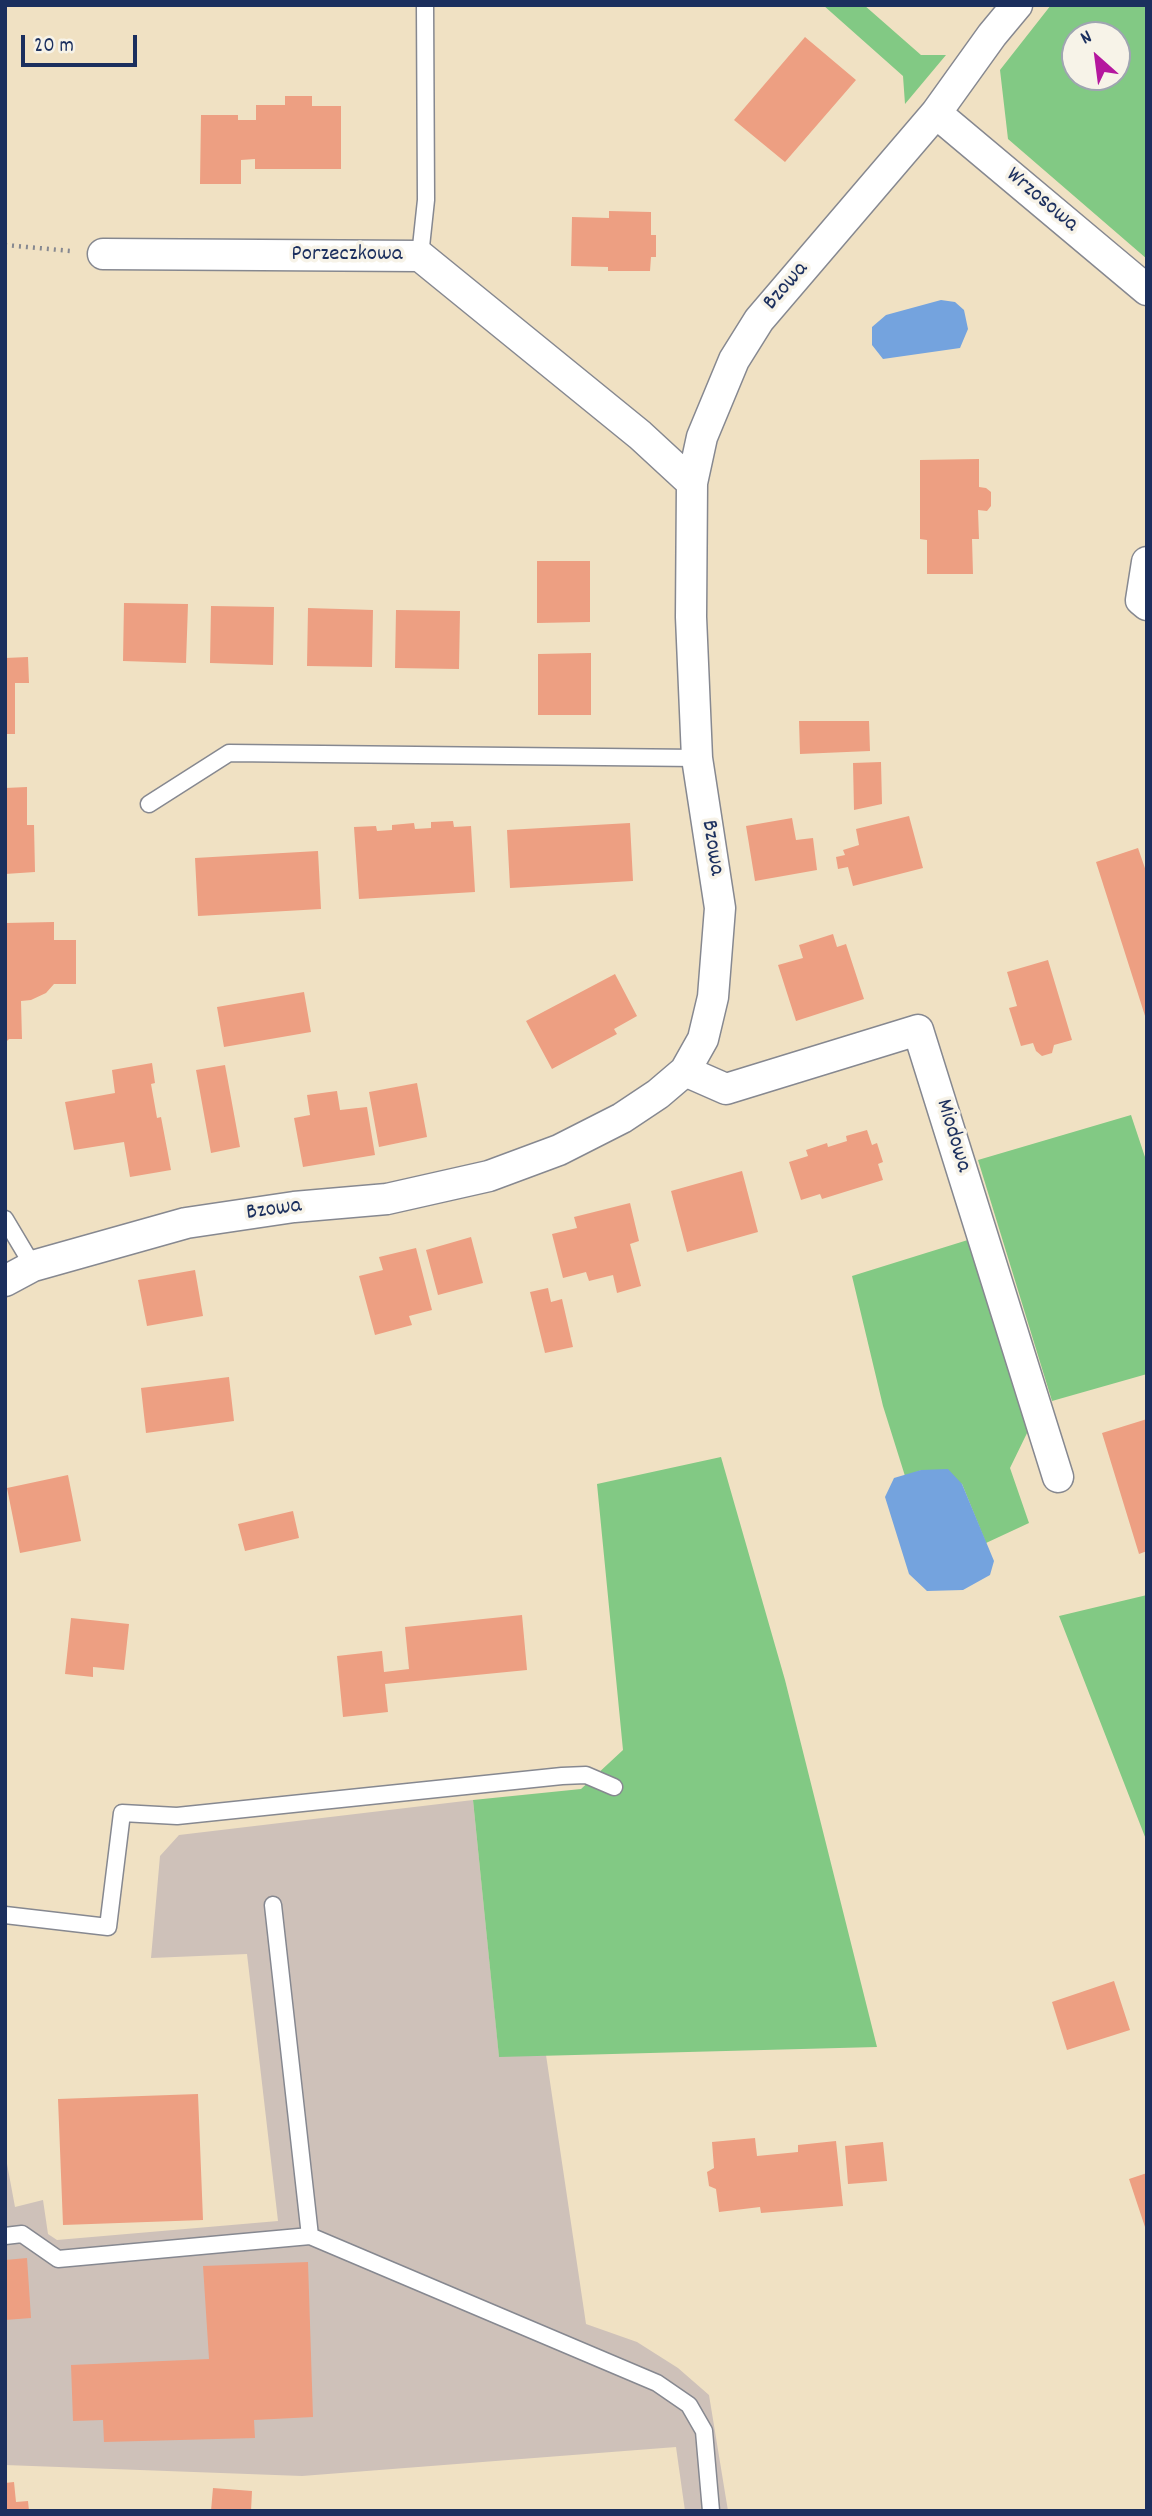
<!DOCTYPE html>
<style>
body{margin:0}
#map{position:relative;width:1152px;height:2516px;overflow:hidden;background:#f0e1c3;font-family:Dekko,sans-serif}
canvas{display:block}
.frame{position:absolute;inset:0;border:7px solid #1b2f5e;pointer-events:none}
.north{position:absolute;left:1061px;top:21px;width:70px;height:70px;box-sizing:border-box;background:#f7f3e8;border:2px solid #9fa5b1;border-radius:50%;rotate:332deg;font-size:19px;font-weight:700;line-height:28px;text-align:center;color:#1b2f5e}
.north::after{content:'';display:block;margin:auto;width:24px;height:32px;background:#b5179e;clip-path:polygon(50% 0,100% 100%,50% 72%,0 100%)}
.scale{position:absolute;left:21px;top:35px;width:116px;height:32px;box-sizing:border-box;border:4px solid #1b2f5e;border-top:0;padding-left:9px;font-size:21px;line-height:24px;white-space:nowrap;color:#1b2f5e;-webkit-text-stroke:5px #f7f3e8;paint-order:stroke}
</style>
<div id="map">
<canvas width="1152" height="2516"></canvas>
<div class="frame"></div>
<div class="north">N</div>
<div class="scale">20 m</div>
</div>
<script>
const ctx = document.querySelector('canvas').getContext('2d');
ctx.lineJoin = 'round';
function paint(path, color) {
  ctx.fillStyle = color;
  ctx.fill(path, 'evenodd');
}
function toPath(rows) {
  const path = new Path2D();
  for (const r of rows) {
    path.moveTo(r[0], r[1]);
    for (let i = 2; i < r.length; i += 2) path.lineTo(r[i], r[i + 1]);
  }
  return path;
}
function stroke(path, color, width, dash) {
  ctx.strokeStyle = color;
  ctx.lineWidth = width;
  ctx.lineCap = dash ? 'butt' : 'round';
  ctx.setLineDash(dash || []);
  ctx.stroke(path);
}
function label(font, color, halo, rows, align = 'center') {
  ctx.font = font + ' Dekko,sans-serif';
  ctx.lineWidth = 7;
  ctx.setLineDash([]);
  ctx.textBaseline = 'middle';
  ctx.strokeStyle = halo;
  ctx.fillStyle = color;
  for (const [text, x, y, turn = 0] of rows) {
    ctx.save();
    ctx.translate(x, y);
    ctx.rotate((+turn || 0) * Math.PI / 180);
    ctx.textAlign = isNaN(turn) ? turn : align;
    if (halo) ctx.strokeText(text, 0, 0);
    ctx.fillText(text, 0, 0);
    ctx.restore();
  }
}
const industrial = toPath([
 [473,1800,499,2056,546,2055,586,2324,637,2342,678,2368,709,2395,728,2511,685,2511,676,2447,302,2476,5,2465,5,2153,15,2207,43,2200,48,2234,57,2240,278,2221,247,1954,151,1958,160,1856,179,1835]
]);
const green = toPath([
 [823,5,864,5,921,55,946,55,905,104,903,76],
 [1051,5,1147,5,1147,259,1008,139,1000,70],
 [1117,35,1117,77,1075,77,1075,35],
 [1131,1115,1147,1163,1147,1374,1052,1401,978,1160],
 [971,1239,1029,1429,1010,1468,1029,1523,986,1543,962,1484,922,1470,905,1476,883,1406,852,1276],
 [721,1457,785,1680,877,2047,499,2057,473,1800,581,1789,623,1750,597,1484],
 [1147,1595,1147,1842,1059,1616]
]);
const water = toPath([
 [941,300,955,302,964,310,968,329,960,348,883,359,872,345,872,327,886,315],
 [948,1469,962,1484,994,1561,990,1575,963,1590,927,1591,909,1574,885,1497,894,1478,921,1470]
]);
const building = toPath([
 [805,37,856,80,785,162,734,120],
 [285,96,312,96,312,106,341,106,341,169,255,169,255,159,241,160,241,184,200,184,201,115,238,115,238,120,256,120,256,105,285,105],
 [609,211,651,212,651,235,656,235,656,257,651,257,650,271,608,271,608,267,571,266,572,217,609,218],
 [979,459,979,487,986,488,991,492,991,506,987,511,978,510,979,539,972,539,973,574,927,574,927,540,920,539,920,460],
 [537,561,590,561,590,622,537,623],
 [124,603,188,604,186,663,123,661],
 [211,606,274,607,273,665,210,663],
 [308,608,373,610,372,667,307,666],
 [396,610,460,611,459,669,395,668],
 [591,653,591,715,538,715,538,654],
 [28,657,29,683,15,683,15,734,5,734,5,658],
 [799,721,869,721,870,751,800,754],
 [881,762,882,804,854,810,853,763],
 [27,787,27,825,34,825,35,872,5,874,5,788],
 [909,816,923,868,853,886,848,867,838,869,836,857,845,855,843,850,859,845,856,829],
 [792,818,796,840,813,838,817,870,755,881,746,826],
 [453,821,454,827,471,826,475,892,359,899,354,827,376,826,377,831,392,830,392,825,414,823,415,829,431,828,431,822],
 [630,823,633,881,510,888,507,830],
 [1138,848,1147,874,1146,1019,1096,862],
 [318,851,321,909,198,916,195,858],
 [54,922,54,940,76,940,76,984,54,984,46,993,31,1000,21,1001,22,1039,9,1039,5,1043,6,923],
 [833,934,837,947,846,944,864,999,796,1021,778,965,803,958,799,945],
 [1048,960,1072,1040,1054,1045,1052,1053,1042,1056,1036,1051,1033,1043,1021,1046,1009,1008,1017,1006,1007,972],
 [615,974,637,1016,614,1029,617,1034,552,1069,526,1021],
 [304,992,311,1032,224,1047,217,1007],
 [152,1063,155,1083,151,1084,157,1118,161,1117,171,1170,130,1177,124,1142,74,1150,65,1102,115,1093,112,1070],
 [225,1065,240,1147,211,1153,196,1070],
 [417,1083,427,1137,379,1147,369,1092],
 [337,1091,340,1110,367,1107,375,1155,303,1167,294,1118,310,1115,307,1095],
 [867,1130,872,1145,877,1143,883,1162,878,1164,883,1180,822,1199,820,1194,801,1200,789,1162,808,1156,806,1150,827,1143,828,1147,847,1141,846,1136],
 [742,1171,758,1232,687,1252,671,1191],
 [630,1203,639,1241,630,1244,641,1286,617,1293,613,1275,589,1281,586,1272,563,1278,552,1234,577,1228,574,1217],
 [471,1237,483,1283,438,1295,426,1250],
 [416,1248,432,1310,409,1316,412,1325,375,1335,359,1276,383,1270,379,1257],
 [195,1270,203,1316,147,1326,138,1280],
 [548,1288,551,1302,562,1299,573,1347,545,1353,530,1292],
 [229,1377,234,1421,146,1433,141,1388],
 [1147,1419,1147,1551,1139,1554,1102,1433],
 [68,1475,81,1541,20,1553,7,1488],
 [293,1511,299,1538,245,1551,238,1524],
 [522,1615,527,1670,385,1684,388,1712,343,1717,337,1656,382,1651,384,1672,409,1669,405,1627],
 [71,1618,129,1624,124,1670,93,1667,93,1677,65,1674],
 [1114,1981,1130,2030,1067,2050,1052,2002],
 [198,2094,203,2220,63,2225,58,2099],
 [755,2138,757,2156,798,2152,798,2145,836,2141,843,2206,761,2213,760,2207,719,2212,716,2189,709,2186,707,2172,714,2168,712,2142],
 [883,2142,887,2181,848,2184,845,2146],
 [1147,2173,1147,2233,1129,2179],
 [27,2258,31,2318,5,2320,5,2260],
 [308,2262,313,2417,254,2420,255,2438,104,2442,103,2420,73,2421,71,2365,209,2359,203,2266],
 [14,2482,16,2502,28,2501,29,2511,5,2511,5,2483],
 [213,2488,252,2491,251,2511,211,2511]
]);
const path = toPath([
 [5,245,71,251]
]);
const service = toPath([
 [420,256,426,200,425,5],
 [149,804,229,753,697,758],
 [5,1219,33,1266],
 [273,1905,310,2236],
 [5,1915,108,1927,122,1813,177,1816,562,1776,586,1775,614,1787],
 [5,2236,22,2234,58,2259,310,2236,657,2383,689,2405,704,2431,711,2511]
]);
const minor = toPath([
 [936,113,1147,290],
 [103,254,420,256,640,435,692,483],
 [1147,562,1141,600,1147,605],
 [685,1071,726,1089,918,1030,1058,1477],
 [5,1281,33,1266,186,1223,294,1207,387,1199,489,1176,559,1150,622,1118,658,1094,685,1071,703,1039,713,997,720,908,697,758,691,617,692,483,702,437,734,360,759,320,936,113,992,35,1017,5]
]);
const streetNames = [
 ["Wrzosowa",1041,201,40],
 ["Porzeczkowa",347,256],
 ["Bzowa",787,287,-49],
 ["Bzowa",711,848,81],
 ["Miodowa",952,1136,73],
 ["Bzowa",274,1211,-8]
];
paint(industrial, '#cec1b9');
paint(green, '#82c984');
paint(water, '#74a3de');
paint(building, '#ed9f82');
stroke(service, '#868890', 19);
stroke(minor, '#868890', 33);
stroke(path, '#868890', 4.5, [2, 5]);
stroke(service, '#fff', 16);
stroke(minor, '#fff', 30);
label('23px', '#1b2f5e', '#f7f3e8', streetNames);
</script>
